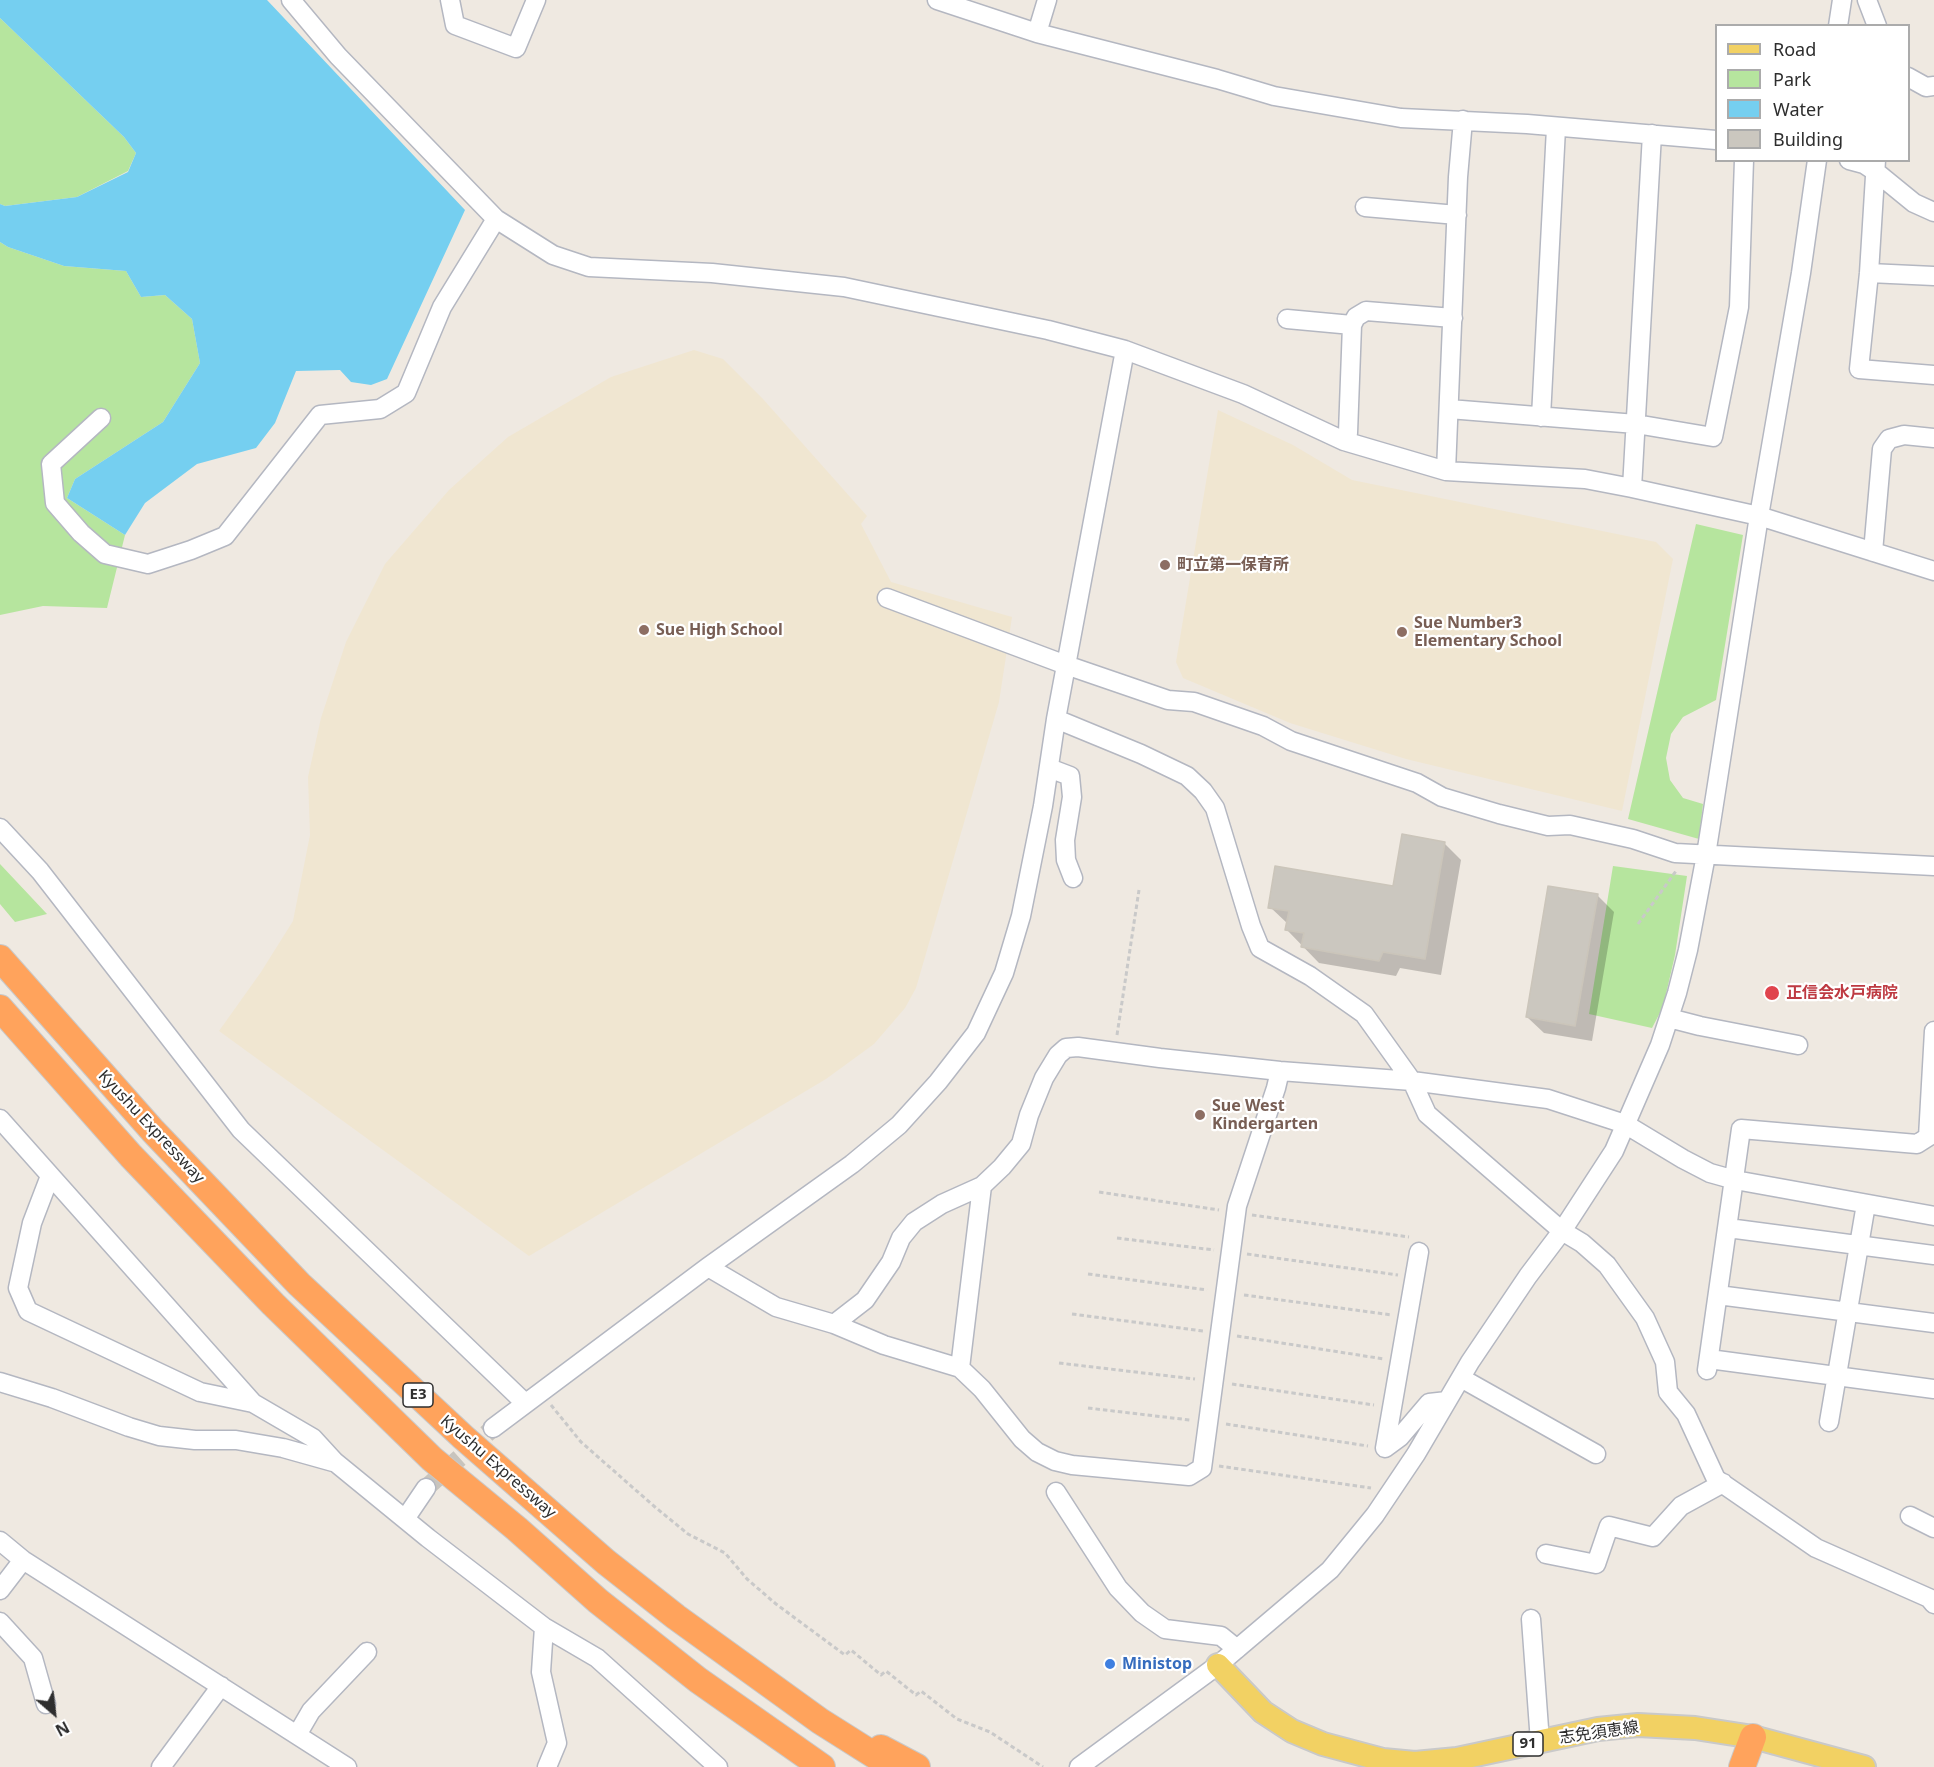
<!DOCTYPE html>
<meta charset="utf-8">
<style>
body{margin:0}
#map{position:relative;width:1934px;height:1767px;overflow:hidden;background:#efe9e1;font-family:"Noto Sans",sans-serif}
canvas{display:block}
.legend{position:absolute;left:1715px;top:24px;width:195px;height:138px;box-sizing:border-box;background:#fff;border:2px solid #ababab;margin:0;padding:8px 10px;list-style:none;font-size:18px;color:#2e2e2e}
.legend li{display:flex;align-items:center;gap:12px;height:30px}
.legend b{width:30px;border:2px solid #ababab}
.north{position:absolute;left:24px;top:1683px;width:60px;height:60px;-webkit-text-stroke:4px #fff;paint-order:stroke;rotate:152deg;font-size:16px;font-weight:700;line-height:24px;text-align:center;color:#2e2e2e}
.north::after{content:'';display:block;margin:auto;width:21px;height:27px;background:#2e2e2e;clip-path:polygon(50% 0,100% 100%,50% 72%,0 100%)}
</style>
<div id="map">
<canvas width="1934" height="1767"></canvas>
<ul class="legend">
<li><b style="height:8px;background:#f2d163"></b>Road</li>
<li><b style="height:16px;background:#b6e59e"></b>Park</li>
<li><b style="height:16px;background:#75cff0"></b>Water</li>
<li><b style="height:16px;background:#cbc7bf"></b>Building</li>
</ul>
<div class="north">N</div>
</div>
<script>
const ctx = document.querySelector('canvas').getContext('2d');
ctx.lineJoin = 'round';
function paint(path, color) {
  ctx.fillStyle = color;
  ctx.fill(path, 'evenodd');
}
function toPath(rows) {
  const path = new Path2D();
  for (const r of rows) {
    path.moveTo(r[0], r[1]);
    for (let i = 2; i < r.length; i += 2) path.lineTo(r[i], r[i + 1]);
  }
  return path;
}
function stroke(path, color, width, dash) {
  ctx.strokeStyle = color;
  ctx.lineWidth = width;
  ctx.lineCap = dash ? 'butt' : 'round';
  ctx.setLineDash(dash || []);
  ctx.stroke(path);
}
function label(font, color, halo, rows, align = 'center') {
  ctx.font = font + ' "Noto Sans","Noto Sans JP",sans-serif';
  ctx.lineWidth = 4.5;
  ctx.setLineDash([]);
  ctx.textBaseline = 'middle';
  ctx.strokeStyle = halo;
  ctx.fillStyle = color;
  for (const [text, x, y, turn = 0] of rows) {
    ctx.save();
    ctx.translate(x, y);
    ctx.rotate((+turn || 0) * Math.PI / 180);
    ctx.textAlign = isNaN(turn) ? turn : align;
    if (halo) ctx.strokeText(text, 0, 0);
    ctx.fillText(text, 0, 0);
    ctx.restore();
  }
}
const education = toPath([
 [694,350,723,359,763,399,867,516,861,524,891,582,1012,617,999,702,916,988,905,1008,874,1044,826,1079,529,1256,219,1031,261,972,293,921,310,835,308,777,321,718,346,642,385,564,449,490,508,437,611,377],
 [1218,410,1293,445,1352,480,1656,542,1673,559,1622,811,1406,759,1290,723,1183,678,1176,662]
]);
const green = toPath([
 [0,18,124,137,136,153,128,171,77,197,5,206,0,204],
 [0,242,8,247,64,266,126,271,141,297,165,295,192,319,200,363,163,422,75,479,67,498,125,535,107,608,43,606,0,615],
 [1696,524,1743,535,1716,700,1683,717,1671,734,1666,758,1670,780,1683,798,1703,804,1699,839,1628,819],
 [0,864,47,914,15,922,0,904],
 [1613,866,1687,876,1675,955,1663,1007,1652,1028,1589,1014]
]);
const water = toPath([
 [0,0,267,0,465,210,387,379,371,385,351,382,340,370,296,371,275,423,256,448,197,464,145,503,125,535,67,498,75,479,163,422,200,363,192,319,165,295,141,297,126,271,64,266,8,247,0,242,0,204,5,206,77,197,128,172,136,153,124,137,0,18]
]);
const shadow = toPath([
 [1444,843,1461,860,1441,975,1400,968,1396,976,1319,963,1287,930,1288,924,1270,907,1394,888],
 [1597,895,1614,912,1592,1041,1544,1033,1527,1017]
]);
const building = toPath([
 [1402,834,1445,842,1425,959,1383,952,1379,961,1301,947,1304,933,1285,930,1289,911,1268,908,1275,866,1393,886,1402,834],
 [1548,886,1598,894,1575,1026,1526,1017,1548,886]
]);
const minorTunnel = toPath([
 [426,1488,493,1428]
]);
const path = toPath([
 [1638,924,1676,871],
 [1117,1035,1139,890],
 [1099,1192,1219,1210],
 [1252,1215,1409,1237],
 [1117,1238,1214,1250],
 [1247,1254,1398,1275],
 [1088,1274,1207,1290],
 [1244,1295,1392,1315],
 [1072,1314,1203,1331],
 [1237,1336,1384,1359],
 [1059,1363,1195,1379],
 [1232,1384,1374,1405],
 [551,1405,581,1442,655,1507,688,1534,725,1553,747,1579,776,1604,845,1655,851,1650,881,1675,886,1671,916,1695,921,1691,957,1719,990,1732,1043,1767],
 [1088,1408,1190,1420],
 [1226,1424,1368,1446],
 [1219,1466,1371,1488]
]);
const minor = toPath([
 [291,0,338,56,496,219,553,255,589,267,712,273,844,287,1048,330,1125,350,1243,394,1344,441,1446,471,1585,479,1632,488,1759,516,1934,571],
 [450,0,455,25,516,48,536,0],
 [937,0,1037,33,1217,79,1274,96,1401,118,1527,124,1716,140],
 [1867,0,1877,26],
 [1838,26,1842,0],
 [1037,33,1047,0],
 [1908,77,1926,87,1934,86],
 [1849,160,1864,164,1876,172,1914,203,1934,212],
 [1876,160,1869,273,1859,369,1934,375],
 [1365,207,1457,215],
 [1869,273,1934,276],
 [1287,319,1352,325],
 [1449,409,1636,424,1713,437,1739,307,1744,160],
 [1541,417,1556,128],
 [101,418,51,464,55,503,81,533,105,554,148,564,191,550,225,536,320,415,380,409,406,393,442,307,496,219],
 [1344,441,1348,433,1352,325,1356,317,1366,311,1453,318],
 [1446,471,1458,177,1463,120],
 [1632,488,1652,134],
 [1873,552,1882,449,1889,439,1904,435,1934,438],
 [887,598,1066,665,1168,700,1194,702,1263,726,1291,741,1417,783,1442,797,1499,814,1548,826,1570,825,1633,839,1675,853,1934,866],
 [1056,719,1141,754,1187,776,1203,791,1215,808,1251,926,1260,948,1310,976,1364,1014,1412,1081,1427,1114,1562,1231,1582,1243,1607,1265,1645,1318,1665,1362,1668,1392,1686,1414,1716,1479,1816,1548,1929,1598,1934,1604],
 [1049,768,1070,776,1072,797,1065,840,1066,860,1073,878],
 [0,828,40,871,241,1130,525,1403],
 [1669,1018,1700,1026,1798,1045],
 [0,1119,253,1403,313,1438,335,1462,428,1538,544,1627,597,1658,718,1767],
 [50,1176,32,1223,18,1288,28,1311,200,1392,253,1403],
 [1728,1228,1934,1255],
 [1419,1252,1385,1448,1400,1437,1429,1403,1447,1401],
 [708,1267,776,1307,834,1324,884,1345,960,1368,982,1389,1022,1439,1037,1452,1055,1461,1072,1465,1189,1476,1202,1468,1237,1206,1276,1088,1280,1071],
 [1718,1295,1934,1323],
 [834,1324,865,1300,891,1262,901,1238,914,1222,942,1204,982,1186,1002,1167,1021,1144,1029,1115,1044,1078,1058,1055,1066,1048,1078,1047,1160,1058,1280,1071,1412,1081,1548,1099,1625,1124,1683,1159,1710,1173,1735,1180,1934,1216],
 [1709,1359,1934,1389],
 [960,1368,982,1186],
 [1707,1370,1741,1129,1917,1144,1928,1137,1934,1031],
 [1461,1378,1596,1454],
 [0,1382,52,1398,129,1427,159,1436,195,1440,236,1440,283,1448,333,1462],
 [1829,1422,1866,1204],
 [493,1428,708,1267,852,1164,899,1125,938,1082,976,1033,1004,973,1021,916,1043,806,1056,719,1125,350],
 [1056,1492,1118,1588,1142,1613,1165,1629,1221,1636,1237,1649],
 [1910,1516,1934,1528],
 [405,1519,426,1488],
 [0,1541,23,1560,347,1767],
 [1546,1554,1596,1564,1609,1526,1653,1537,1681,1506,1723,1483],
 [0,1590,23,1560],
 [1531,1619,1540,1742],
 [0,1622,33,1658,46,1704],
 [544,1627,541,1672,557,1743,547,1767],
 [297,1735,311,1711,367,1652],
 [161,1767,221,1686],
 [1079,1767,1218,1665,1330,1570,1375,1515,1416,1454,1470,1362,1528,1276,1562,1231,1614,1151,1660,1045,1677,993,1688,950,1706,855,1759,516,1801,273,1817,160]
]);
const major = toPath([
 [1218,1665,1263,1712,1292,1731,1323,1744,1383,1760,1415,1763,1457,1759,1598,1729,1638,1725,1695,1728,1753,1737,1864,1767]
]);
const highway = toPath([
 [0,958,153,1131,299,1284,463,1437,606,1562,676,1617,820,1721,893,1767],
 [0,1008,131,1156,273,1304,432,1459,517,1529,598,1601,698,1680,822,1767],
 [881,1748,917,1767],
 [1742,1767,1753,1737]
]);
const markers = [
 [1165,565,6,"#8d6e63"],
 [644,630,6,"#8d6e63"],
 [1402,632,6,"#8d6e63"],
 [1772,993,8,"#e0444e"],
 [1200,1115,6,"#8d6e63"],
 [1110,1664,6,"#3f7fe0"]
];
const shields = [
 [418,1395,30],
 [1528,1744,30]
];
const shieldNames = [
 ["E3",418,1395],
 ["91",1528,1744]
];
const educationNames = [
 ["町立第一保育所",1177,565],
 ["Sue Number3",1414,623],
 ["Elementary School",1414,641],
 ["Sue High School",656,630],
 ["Sue West",1212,1106],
 ["Kindergarten",1212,1124]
];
const healthNames = [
 ["正信会水戸病院",1786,993]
];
const streetNames = [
 ["Kyushu Expressway",151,1127,47],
 ["Kyushu Expressway",498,1467,41],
 ["志免須恵線",1599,1733,-8]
];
const shopNames = [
 ["Ministop",1122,1664]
];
paint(education, '#f0e6d1');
paint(green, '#b6e59e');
paint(water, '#75cff0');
paint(shadow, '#0003');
paint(building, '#cbc7bf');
stroke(building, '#cbc5ba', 1.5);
stroke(minorTunnel, '#c8c4bd', 18, [18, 9]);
stroke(minor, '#b4b7c1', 21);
stroke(major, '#c9c9c9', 26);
stroke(highway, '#c9c9c9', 28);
stroke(path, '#c9c9c9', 3, [4.5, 3]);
stroke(minor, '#fff', 18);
stroke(major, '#f2d163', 22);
stroke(highway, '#ffa35c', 26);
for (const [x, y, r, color] of markers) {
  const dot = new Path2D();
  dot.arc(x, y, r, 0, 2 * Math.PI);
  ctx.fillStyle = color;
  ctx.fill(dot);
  stroke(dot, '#fff', 2);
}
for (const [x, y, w] of shields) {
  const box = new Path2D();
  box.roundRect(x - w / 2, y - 12, w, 24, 4.5);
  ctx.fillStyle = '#fff';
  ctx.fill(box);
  stroke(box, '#2e2e2e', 1.5);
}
label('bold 15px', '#2e2e2e', null, shieldNames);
label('bold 16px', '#785e54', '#fff', educationNames, 'left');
label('bold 16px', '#be3a42', '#fff', healthNames, 'left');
label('16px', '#2e2e2e', '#fff', streetNames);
label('bold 16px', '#366cbe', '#fff', shopNames, 'left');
</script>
